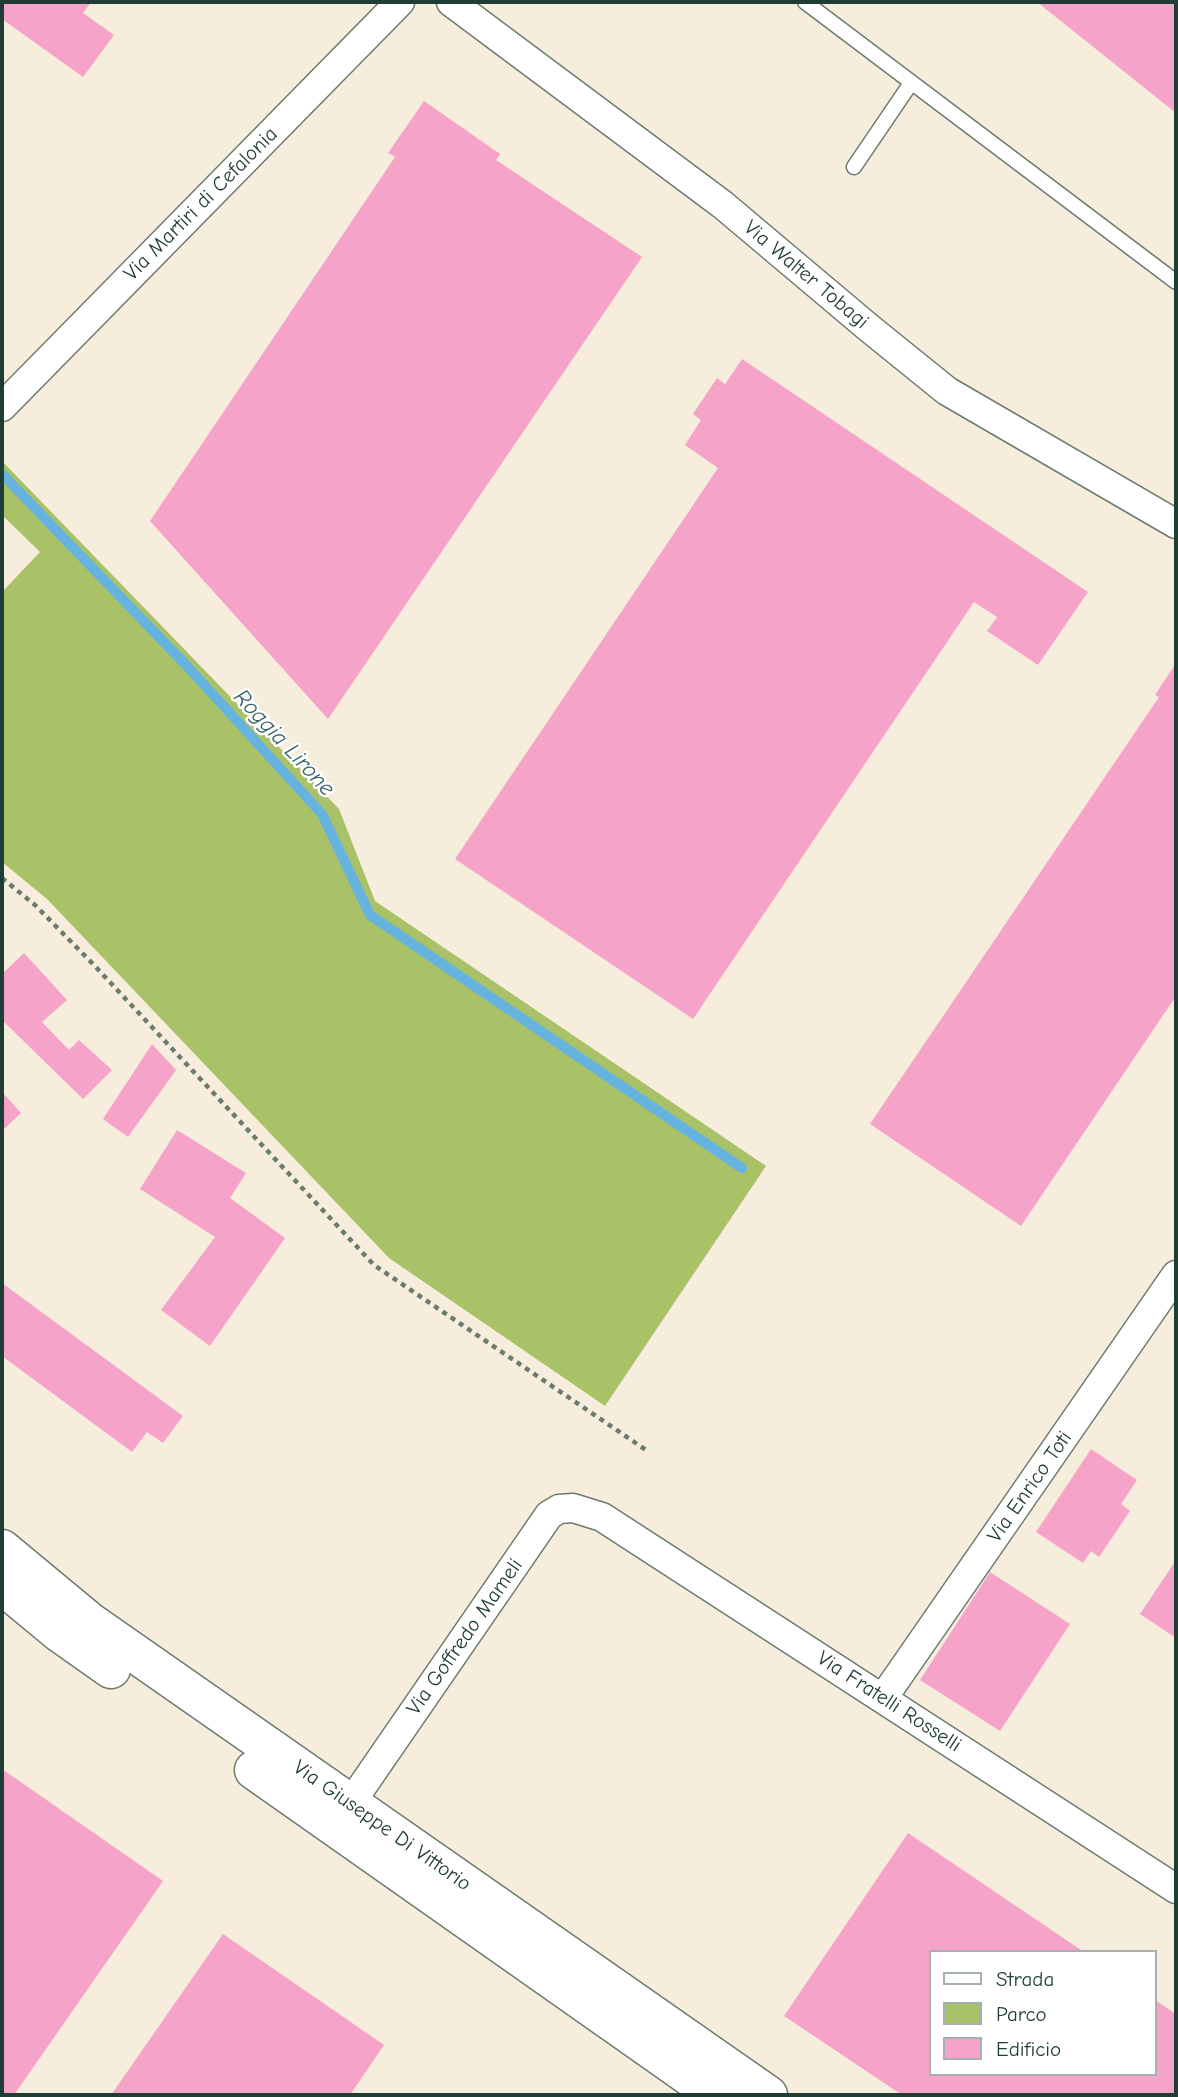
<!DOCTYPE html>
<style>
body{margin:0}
#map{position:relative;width:1178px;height:2097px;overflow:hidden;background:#f7eddd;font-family:"Comic Neue",sans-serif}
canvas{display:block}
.frame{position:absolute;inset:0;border:4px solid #1f3d34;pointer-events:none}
.legend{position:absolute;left:929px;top:1950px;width:228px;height:126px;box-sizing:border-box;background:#fff;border:2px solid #a5b1ae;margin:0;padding:9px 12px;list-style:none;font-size:21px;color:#1f3d34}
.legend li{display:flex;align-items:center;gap:14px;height:35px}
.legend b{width:35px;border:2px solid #a5b1ae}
</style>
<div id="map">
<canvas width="1178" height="2097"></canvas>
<div class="frame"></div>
<ul class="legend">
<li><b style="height:9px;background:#fff"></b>Strada</li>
<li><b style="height:19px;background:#a9c268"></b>Parco</li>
<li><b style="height:19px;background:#f5a3c9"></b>Edificio</li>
</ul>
</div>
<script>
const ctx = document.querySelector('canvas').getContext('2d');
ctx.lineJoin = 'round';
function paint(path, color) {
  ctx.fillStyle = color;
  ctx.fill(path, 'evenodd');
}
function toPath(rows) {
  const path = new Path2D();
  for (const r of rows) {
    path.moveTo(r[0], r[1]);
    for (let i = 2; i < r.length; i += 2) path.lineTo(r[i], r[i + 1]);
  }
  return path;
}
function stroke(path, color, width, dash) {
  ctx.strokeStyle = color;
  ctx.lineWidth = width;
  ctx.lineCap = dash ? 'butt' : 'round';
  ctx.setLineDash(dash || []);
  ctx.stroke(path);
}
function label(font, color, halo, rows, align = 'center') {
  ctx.font = font + ' "Comic Neue",sans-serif';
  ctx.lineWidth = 5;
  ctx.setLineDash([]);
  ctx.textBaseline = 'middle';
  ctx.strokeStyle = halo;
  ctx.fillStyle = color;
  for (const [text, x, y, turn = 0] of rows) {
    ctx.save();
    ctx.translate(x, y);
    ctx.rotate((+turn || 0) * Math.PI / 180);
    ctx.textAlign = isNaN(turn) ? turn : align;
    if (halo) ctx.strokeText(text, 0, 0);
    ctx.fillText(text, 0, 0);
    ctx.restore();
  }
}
const green = toPath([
 [2,461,339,809,375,901,766,1166,605,1406,389,1258,47,899,2,862,2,592,40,552,2,515]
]);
const stream = toPath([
 [3,475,185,664,322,814,370,915,742,1168]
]);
const building = toPath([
 [2,2,91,2,83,13,114,35,83,77,2,19],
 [1037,2,1176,2,1176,113],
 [424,101,500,154,496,160,642,257,328,719,150,521,395,157,388,153],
 [742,359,1088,592,1038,665,987,631,997,617,974,602,693,1019,455,859,718,468,685,445,701,420,693,414,717,378,725,384],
 [1176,663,1176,996,1021,1226,870,1124,1159,697,1155,695],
 [24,953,67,1000,42,1022,69,1050,79,1040,112,1070,83,1099,2,1020,2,974],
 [152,1044,176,1070,128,1137,103,1119],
 [2,1092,21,1113,2,1131],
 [177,1130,246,1173,230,1198,285,1238,210,1346,161,1310,215,1237,140,1189],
 [2,1283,183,1416,163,1443,147,1432,132,1452,2,1356],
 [1091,1449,1137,1480,1121,1504,1130,1511,1099,1557,1091,1551,1083,1563,1036,1532],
 [1176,1560,1176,1638,1140,1614],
 [990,1572,1070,1624,1000,1731,920,1680],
 [2,1769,163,1881,14,2095,2,2095],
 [908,1833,1084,1952,931,1952,931,2074,1155,2074,1155,2000,1176,2014,1176,2095,902,2095,784,2016],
 [223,1934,384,2045,350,2095,111,2095]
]);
const path = toPath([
 [2,878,35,905,93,964,374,1265,646,1450]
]);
const service = toPath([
 [805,2,1176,282],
 [854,167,911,83]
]);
const minor = toPath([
 [451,2,723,205,869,328,947,391,1176,524],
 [2,407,400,2],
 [883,1698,1176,1275],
 [350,1804,549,1515,559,1509,573,1508,602,1517,1176,1889]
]);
const secondary = toPath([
 [2,1549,90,1622,768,2095],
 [2,1585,60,1633,111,1669],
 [254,1770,716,2095]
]);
const streetNames = [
 ["Via Martiri di Cefalonia",201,204,-45],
 ["Via Walter Tobagi",806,275,40],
 ["Via Enrico Toti",1030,1487,-55],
 ["Via Goffredo Mameli",465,1637,-55],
 ["Via Fratelli Rosselli",889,1702,33],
 ["Via Giuseppe Di Vittorio",382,1826,35]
];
const waterNames = [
 ["Roggia Lirone",284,743,47]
];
paint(green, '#a9c268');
stroke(stream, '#66b3e0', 10);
paint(building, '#f5a3c9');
stroke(service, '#6b7b6f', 17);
stroke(minor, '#6b7b6f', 31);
stroke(secondary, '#6b7b6f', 41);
stroke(path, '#6b7b6f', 4.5, [5, 5]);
stroke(service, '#fff', 14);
stroke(minor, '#fff', 28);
stroke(secondary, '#fff', 38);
label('21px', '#1f3d34', '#fff', streetNames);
label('italic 23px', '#346068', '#fff', waterNames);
</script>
